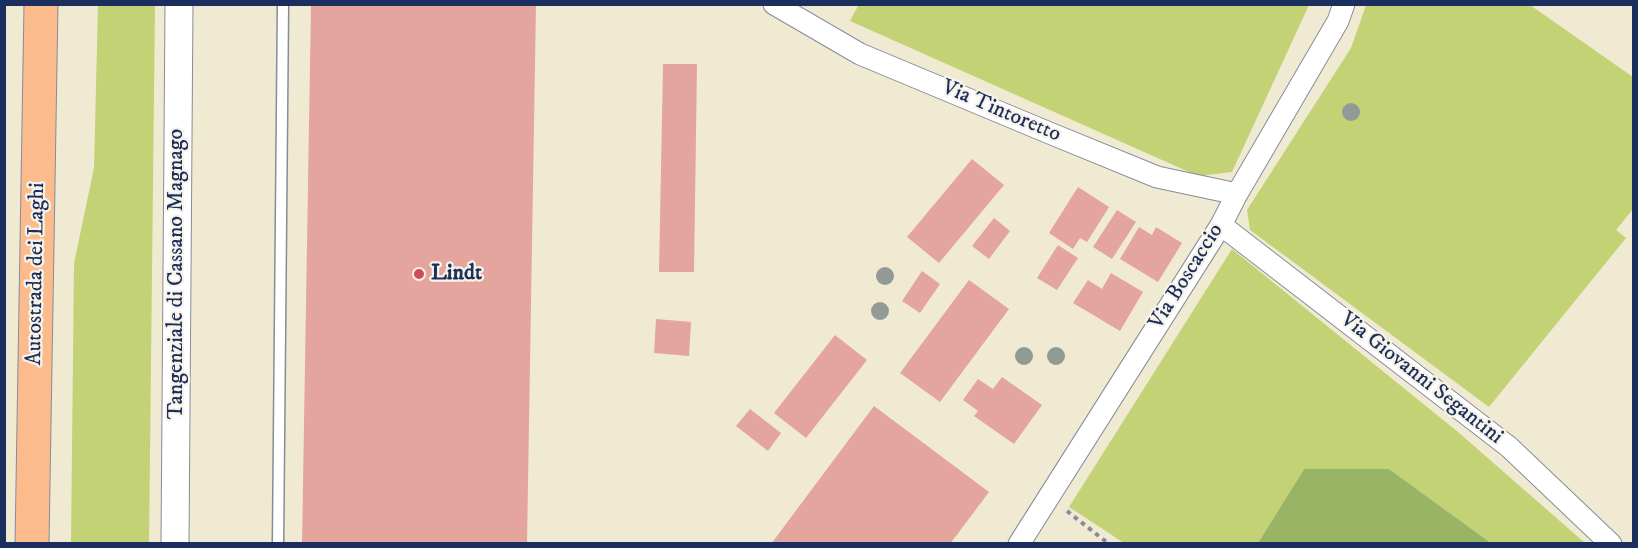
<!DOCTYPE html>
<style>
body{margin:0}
#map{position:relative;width:1638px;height:548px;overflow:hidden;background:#f0ead3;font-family:"IM FELL DW Pica",serif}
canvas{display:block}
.frame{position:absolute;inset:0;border:6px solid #1b2f5e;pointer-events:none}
</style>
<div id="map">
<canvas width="1638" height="548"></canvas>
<div class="frame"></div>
</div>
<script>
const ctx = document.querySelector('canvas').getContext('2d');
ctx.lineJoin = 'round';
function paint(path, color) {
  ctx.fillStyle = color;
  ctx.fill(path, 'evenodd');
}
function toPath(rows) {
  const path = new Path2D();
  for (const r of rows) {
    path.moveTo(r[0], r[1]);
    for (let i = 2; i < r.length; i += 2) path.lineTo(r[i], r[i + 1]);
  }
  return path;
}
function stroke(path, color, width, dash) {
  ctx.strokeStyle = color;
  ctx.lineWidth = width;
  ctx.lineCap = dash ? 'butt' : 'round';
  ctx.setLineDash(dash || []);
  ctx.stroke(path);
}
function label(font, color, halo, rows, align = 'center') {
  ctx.font = font + ' "IM FELL DW Pica",serif';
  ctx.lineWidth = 4.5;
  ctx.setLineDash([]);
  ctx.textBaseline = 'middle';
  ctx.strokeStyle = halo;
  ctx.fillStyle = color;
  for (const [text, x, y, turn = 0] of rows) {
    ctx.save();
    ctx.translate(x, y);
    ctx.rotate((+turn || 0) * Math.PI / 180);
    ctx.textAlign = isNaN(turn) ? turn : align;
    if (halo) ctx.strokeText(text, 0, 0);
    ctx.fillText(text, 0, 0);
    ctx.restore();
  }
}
const green = toPath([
 [859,4,1309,5,1232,172,1198,176,850,21],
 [98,5,155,5,149,543,71,543,74,263,94,168],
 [1366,5,1530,5,1633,77,1633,209,1616,230,1626,238,1489,407,1250,230,1247,210,1351,48],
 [1232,249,1458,432,1585,543,1491,543,1389,469,1304,469,1258,543,1124,543,1069,507]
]);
const forest = toPath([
 [1304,469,1389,469,1491,543,1258,543]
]);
const building = toPath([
 [311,4,536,4,527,544,302,544],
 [663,64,697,64,694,272,659,272],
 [972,159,1004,185,939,263,907,237],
 [1078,187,1109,207,1087,242,1080,238,1073,249,1049,233],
 [1117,210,1136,222,1112,259,1093,247],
 [994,218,1010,231,989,259,972,246],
 [1139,227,1152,235,1156,227,1182,243,1158,282,1120,259],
 [1058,245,1078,258,1057,290,1037,278],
 [922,271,940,284,920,313,902,301],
 [1111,273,1143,292,1120,331,1073,303,1088,280,1102,289],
 [969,280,1009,309,940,402,900,373],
 [656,319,691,322,689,356,654,353],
 [835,335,867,360,806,438,774,413],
 [1002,377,1042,405,1014,444,974,416,978,411,963,400,978,379,993,389],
 [874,406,989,492,950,544,771,544],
 [750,409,781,433,768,451,736,426]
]);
const path = toPath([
 [1067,511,1109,544]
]);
const service = toPath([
 [278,544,283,4]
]);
const minor = toPath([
 [774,4,860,54,1047,132,1157,177,1237,194],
 [1221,225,1509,447,1611,544],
 [1019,544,1221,225,1237,194,1338,21,1344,4]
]);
const tertiary = toPath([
 [175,544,179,4]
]);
const motorway = toPath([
 [32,544,41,4]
]);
const trees = [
 [1351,112],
 [885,276],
 [880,311],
 [1024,356],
 [1056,356]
];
const markers = [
 [419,274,6,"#d1495b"]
];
const streetNames = [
 ["Via Tintoretto",1001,112,23],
 ["Autostrada dei Laghi",37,274,-89],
 ["Tangenziale di Cassano Magnago",177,274,-90],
 ["Via Boscaccio",1187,277,-58],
 ["Via Giovanni Segantini",1421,379,38]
];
const poiNames = [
 ["Lindt",431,274]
];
paint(green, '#c3d275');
paint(forest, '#9ab466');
paint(building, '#e3a59d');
stroke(service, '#868c98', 13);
stroke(minor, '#868c98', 23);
stroke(tertiary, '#868c98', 29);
stroke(motorway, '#868c98', 35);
stroke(path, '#868c98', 4, [4.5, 4.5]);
stroke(service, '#fff', 10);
stroke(minor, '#fff', 21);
stroke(tertiary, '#fff', 27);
stroke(motorway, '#fbbb8d', 33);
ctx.fillStyle = '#929a96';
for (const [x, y] of trees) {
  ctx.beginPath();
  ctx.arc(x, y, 9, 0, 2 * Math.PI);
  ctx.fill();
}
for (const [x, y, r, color] of markers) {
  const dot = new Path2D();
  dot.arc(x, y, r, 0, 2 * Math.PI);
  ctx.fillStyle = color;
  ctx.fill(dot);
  stroke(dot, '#f7f3e8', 2);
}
label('22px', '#1b2f5e', '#f7f3e8', streetNames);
label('bold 22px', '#1b2f5e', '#f7f3e8', poiNames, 'left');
</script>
